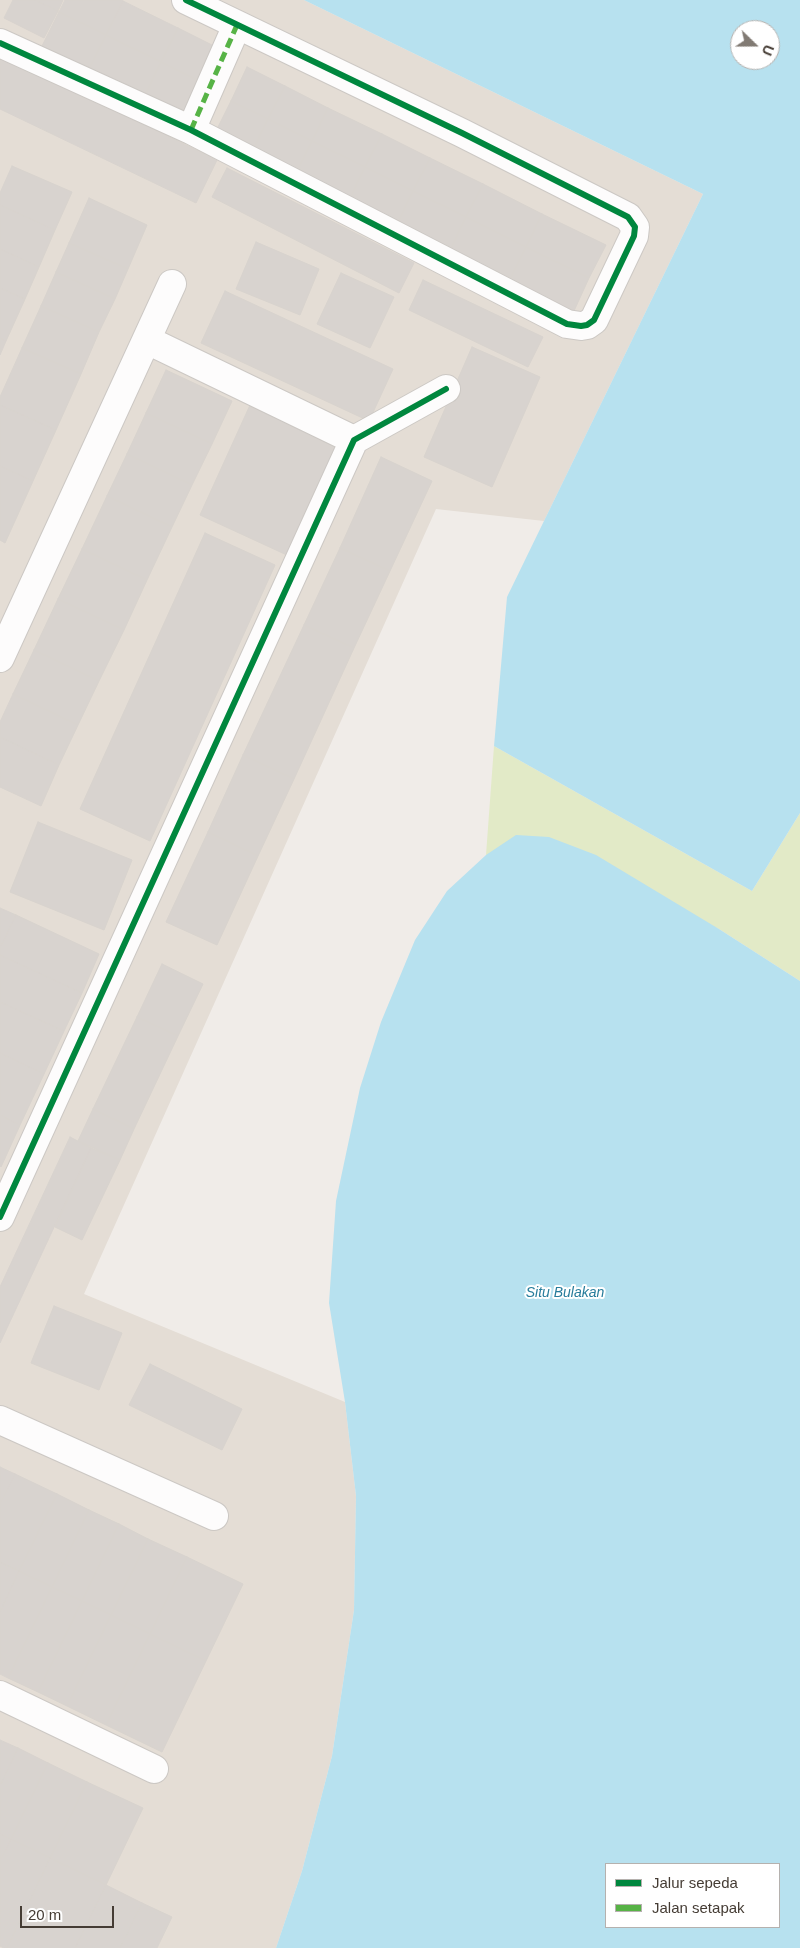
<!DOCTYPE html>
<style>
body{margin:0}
#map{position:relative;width:800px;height:1948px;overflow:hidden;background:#f0ece8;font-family:Helvetica,sans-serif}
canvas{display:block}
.legend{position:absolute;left:605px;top:1863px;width:175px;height:65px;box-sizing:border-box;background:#fff;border:1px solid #b5b1ae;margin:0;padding:6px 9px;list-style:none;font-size:15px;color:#453c34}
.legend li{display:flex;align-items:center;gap:10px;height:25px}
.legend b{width:25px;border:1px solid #b5b1ae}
.north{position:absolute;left:730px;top:20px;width:50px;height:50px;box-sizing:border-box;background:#fff;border:1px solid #b5b1ae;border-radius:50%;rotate:112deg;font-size:14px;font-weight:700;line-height:20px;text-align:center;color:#453c34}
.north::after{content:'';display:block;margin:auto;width:18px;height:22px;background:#817a73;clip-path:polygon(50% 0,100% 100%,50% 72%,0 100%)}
.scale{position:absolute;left:20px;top:1906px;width:94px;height:22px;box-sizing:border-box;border:2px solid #453c34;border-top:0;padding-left:6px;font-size:15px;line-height:18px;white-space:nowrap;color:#453c34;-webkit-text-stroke:4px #fff;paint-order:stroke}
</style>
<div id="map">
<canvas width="800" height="1948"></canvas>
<ul class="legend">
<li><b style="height:6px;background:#00873e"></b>Jalur sepeda</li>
<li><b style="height:6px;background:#57b346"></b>Jalan setapak</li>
</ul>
<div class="north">U</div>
<div class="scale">20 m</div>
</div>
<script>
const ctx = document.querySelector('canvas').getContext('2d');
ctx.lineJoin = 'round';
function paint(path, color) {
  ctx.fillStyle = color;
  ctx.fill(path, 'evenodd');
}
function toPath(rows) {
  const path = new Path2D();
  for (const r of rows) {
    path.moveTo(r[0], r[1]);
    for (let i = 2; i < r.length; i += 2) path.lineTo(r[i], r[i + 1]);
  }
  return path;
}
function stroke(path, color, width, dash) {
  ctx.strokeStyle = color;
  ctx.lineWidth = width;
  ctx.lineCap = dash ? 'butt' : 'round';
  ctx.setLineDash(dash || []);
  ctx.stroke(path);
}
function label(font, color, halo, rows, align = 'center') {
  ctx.font = font + ' Helvetica,sans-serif';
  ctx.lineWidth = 4;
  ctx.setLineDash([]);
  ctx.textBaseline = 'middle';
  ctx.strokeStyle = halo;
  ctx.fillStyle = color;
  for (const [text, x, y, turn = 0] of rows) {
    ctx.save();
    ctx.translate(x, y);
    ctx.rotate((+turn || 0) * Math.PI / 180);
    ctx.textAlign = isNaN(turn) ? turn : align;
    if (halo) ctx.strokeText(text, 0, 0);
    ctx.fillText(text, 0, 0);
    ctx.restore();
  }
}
const residential = toPath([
 [0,0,304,0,703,194,544,521,436,509,84,1294,345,1402,356,1496,354,1610,332,1756,302,1871,276,1948,0,1948]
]);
const green = toPath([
 [494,746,752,891,800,813,800,981,719,929,486,855]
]);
const water = toPath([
 [304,0,800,0,800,813,752,891,494,746,507,597,703,194],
 [740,30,770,30,770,60,740,60],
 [516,835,549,837,596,855,719,929,800,981,800,1948,276,1948,302,1871,332,1756,354,1610,356,1496,345,1402,329,1303,336,1201,360,1088,381,1022,415,940,447,891,486,855],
 [606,1864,779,1864,779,1927,606,1927]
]);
const building = toPath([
 [13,0,35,0,58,11,44,38,4,18,13,0],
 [35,0,63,0,58,11,35,0],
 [65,0,121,0,123,1,106,35,59,12,65,0],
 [123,1,178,28,161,62,106,35,123,1],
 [59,12,106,35,88,71,41,48,59,12],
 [178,28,224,51,207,85,161,62,178,28],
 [106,35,161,62,143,99,88,71,106,35],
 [0,55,217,160,196,203,0,109,0,55],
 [161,62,207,85,189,121,143,99,161,62],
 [247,67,285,86,268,119,231,101,247,67],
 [285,86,328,108,312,141,268,119,285,86],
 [231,101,268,119,251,154,214,135,231,101],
 [328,108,382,134,365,167,312,141,328,108],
 [268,119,312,141,295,175,251,154,268,119],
 [382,134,430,158,413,191,365,167,382,134],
 [312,141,365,167,348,202,295,175,312,141],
 [430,158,483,184,466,217,413,191,430,158],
 [12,166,72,192,55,230,0,205,0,193,12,166],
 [365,167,413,191,396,226,348,202,365,167],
 [227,168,414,263,399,293,212,197,227,168],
 [483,184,542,214,526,247,466,217,483,184],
 [413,191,466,217,449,252,396,226,413,191],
 [89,198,147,225,128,269,69,243,89,198],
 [0,205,55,230,39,267,0,249,0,205],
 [542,214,606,245,589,278,526,247,542,214],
 [466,217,526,247,509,281,449,252,466,217],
 [256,242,319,269,300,315,236,289,256,242],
 [69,243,128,269,115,299,56,272,69,243],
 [526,247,589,278,573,313,509,281,526,247],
 [0,249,39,267,25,299,0,288,0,249],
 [56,272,115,299,99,332,41,306,56,272],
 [341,273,394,297,370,348,317,324,341,273],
 [423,280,543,337,528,367,409,310,423,280],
 [0,288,25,299,6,341,0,338,0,288],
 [225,291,393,369,369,421,201,343,225,291],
 [41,306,99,332,81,374,22,348,41,306],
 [0,338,6,341,0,355,0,338],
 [472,347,540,377,492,487,424,457,472,347],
 [22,348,81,374,56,430,0,405,0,397,22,348],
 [166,370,232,401,212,444,146,413,166,370],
 [251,403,340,444,289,556,200,515,251,403],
 [0,405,56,430,33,481,0,466,0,405],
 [146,413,212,444,192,485,127,454,146,413],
 [127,454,192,485,172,527,107,496,127,454],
 [381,457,432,481,390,571,340,548,381,457],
 [0,466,33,481,5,543,0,540,0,466],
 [107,496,172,527,147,580,82,549,107,496],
 [205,533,275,565,150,841,80,809,205,533],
 [340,548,390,571,354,648,304,625,340,548],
 [82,549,147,580,124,630,58,599,82,549],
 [58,599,124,630,99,681,34,650,58,599],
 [304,625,354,648,294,779,243,755,304,625],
 [34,650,99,681,78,725,13,694,34,650],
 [13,694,78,725,59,765,0,737,0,722,13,694],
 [0,737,59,765,41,806,0,787,0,737],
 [243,755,294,779,258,856,208,832,243,755],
 [38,822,132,860,104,930,10,892,38,822],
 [208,832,258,856,217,945,166,922,208,832],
 [0,908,16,915,0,948,0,908],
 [16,915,99,954,82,993,0,955,0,948,16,915],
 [0,955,82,993,64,1031,0,1002,0,955],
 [162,964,203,984,178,1036,137,1017,162,964],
 [0,1002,64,1031,44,1074,0,1053,0,1002],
 [137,1017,178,1036,134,1129,93,1109,137,1017],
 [0,1053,44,1074,20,1125,0,1115,0,1053],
 [93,1109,134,1129,120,1160,78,1141,93,1109],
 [0,1115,20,1125,1,1167,0,1166,0,1115],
 [70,1137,91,1148,0,1343,0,1287,70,1137],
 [91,1148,120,1160,82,1240,55,1227,91,1148],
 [54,1306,122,1333,99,1390,31,1363,54,1306],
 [150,1364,242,1409,222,1450,129,1405,150,1364],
 [0,1467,15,1474,0,1504,0,1467],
 [15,1474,57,1494,19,1571,0,1562,0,1504,15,1474],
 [57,1494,89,1510,52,1587,19,1571,57,1494],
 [89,1510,119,1524,82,1601,52,1587,89,1510],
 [119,1524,148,1539,111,1615,82,1601,119,1524],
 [148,1539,187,1557,150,1634,111,1615,148,1539],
 [187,1557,243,1584,206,1661,150,1634,187,1557],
 [0,1562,19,1571,0,1612,0,1562],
 [19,1571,52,1587,8,1678,0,1674,0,1612,19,1571],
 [52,1587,82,1601,38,1692,8,1678,52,1587],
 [82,1601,111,1615,67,1706,38,1692,82,1601],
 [111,1615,150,1634,106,1725,67,1706,111,1615],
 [150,1634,206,1661,162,1752,106,1725,150,1634],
 [0,1740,18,1748,0,1786,0,1740],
 [18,1748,48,1763,11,1839,0,1834,0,1786,18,1748],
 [48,1763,87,1782,50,1858,11,1839,48,1763],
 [87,1782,143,1808,106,1885,50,1858,87,1782],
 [0,1834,11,1839,0,1861,0,1834],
 [11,1839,50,1858,7,1948,4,1948,0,1946,0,1861,11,1839],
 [50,1858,106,1885,75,1948,7,1948,50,1858],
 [106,1885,142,1903,120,1948,75,1948,106,1885],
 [142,1903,172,1917,157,1948,120,1948,142,1903]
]);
const minor = toPath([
 [0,43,191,130,567,324,581,326,587,325,594,320,634,236,635,227,628,217,462,133,186,0],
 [191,130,237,25],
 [147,340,354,440],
 [0,658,172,284],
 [0,1217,354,440,446,389],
 [0,1420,214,1516],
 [0,1695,154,1769]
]);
const quiet = toPath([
 [191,130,237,25]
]);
const cycleway = toPath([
 [0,43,191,130,567,324,581,326,587,325,594,320,634,236,635,227,628,217,462,133,186,0],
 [0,1217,354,440,446,389]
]);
const waterNames = [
 ["Situ Bulakan",565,1293]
];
paint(residential, '#e4ddd5');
paint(green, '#e2eac7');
paint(water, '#b7e1ef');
paint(building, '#d8d3cf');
stroke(building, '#d8d3ce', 1);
stroke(minor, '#ccc8c4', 30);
stroke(minor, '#fdfcfc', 28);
stroke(quiet, '#57b346', 5, [10, 5]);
stroke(cycleway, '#00873e', 6);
label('italic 14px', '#277c9b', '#fff', waterNames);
</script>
